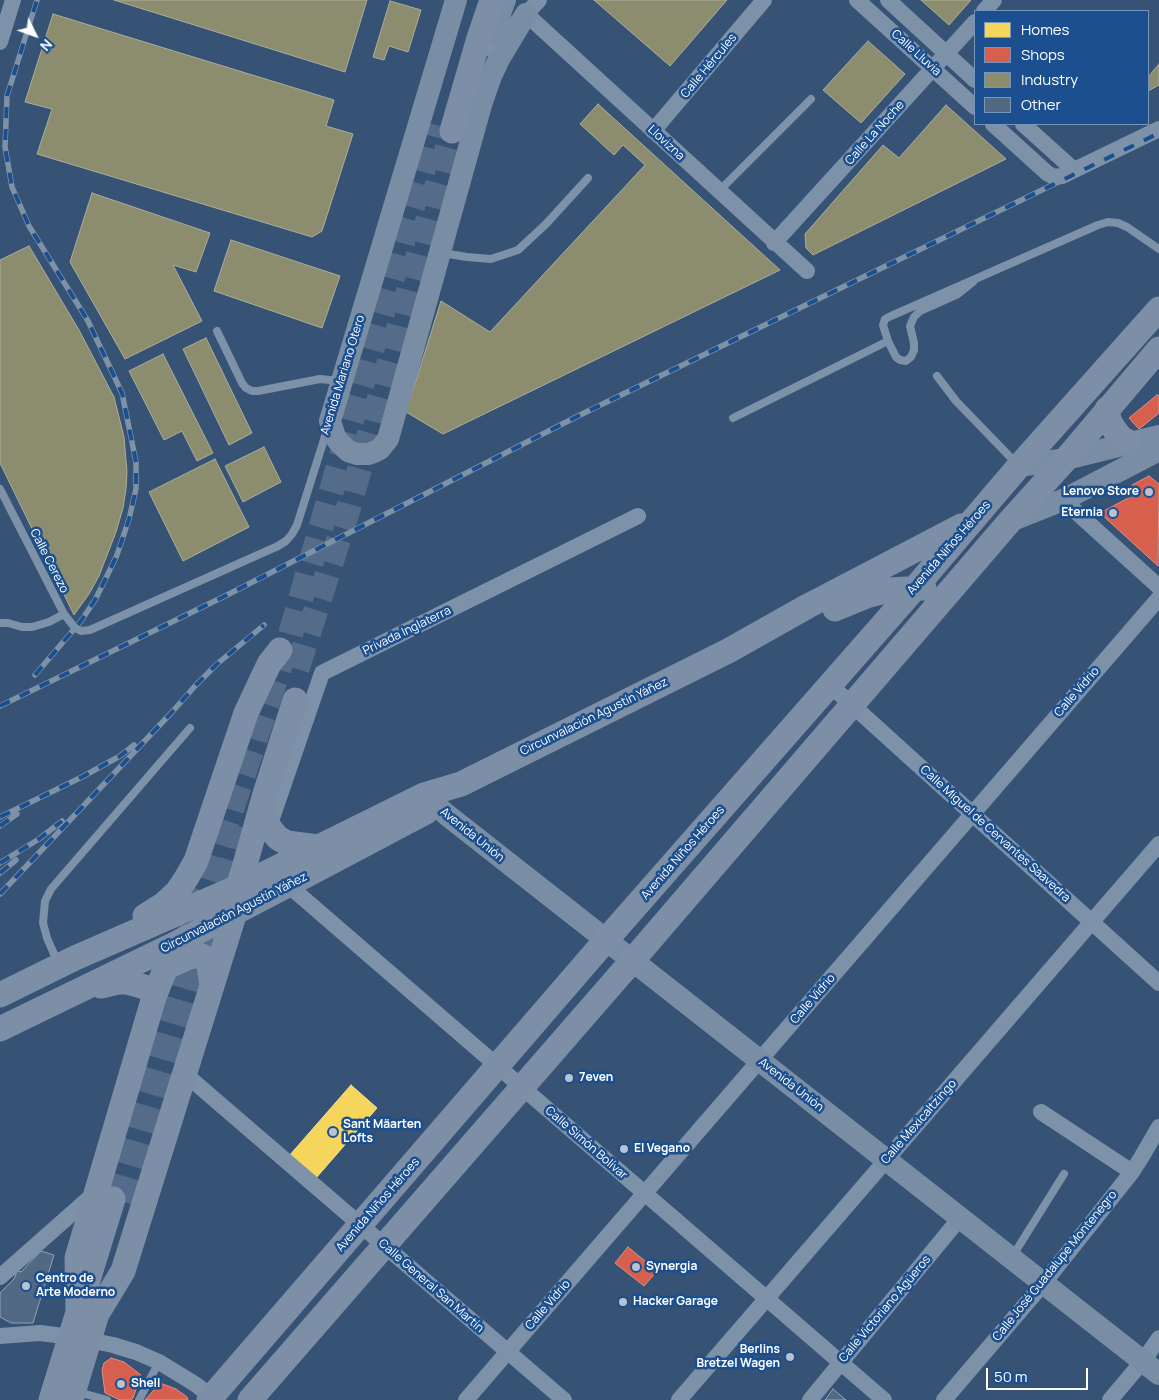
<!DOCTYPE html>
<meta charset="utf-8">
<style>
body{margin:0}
#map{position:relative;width:1159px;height:1400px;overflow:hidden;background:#365274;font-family:Manrope,sans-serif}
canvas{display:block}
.legend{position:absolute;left:974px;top:10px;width:175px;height:115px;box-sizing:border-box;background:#1b4f8f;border:1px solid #7695bc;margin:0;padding:6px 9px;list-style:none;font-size:15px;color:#fff}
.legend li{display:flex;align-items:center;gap:10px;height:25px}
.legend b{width:25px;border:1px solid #7695bc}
.north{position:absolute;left:10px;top:10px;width:50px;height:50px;-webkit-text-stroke:4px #1b4f8f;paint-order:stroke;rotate:132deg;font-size:14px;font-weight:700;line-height:20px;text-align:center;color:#fff}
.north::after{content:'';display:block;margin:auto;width:18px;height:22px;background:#fff;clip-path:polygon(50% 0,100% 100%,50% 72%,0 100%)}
.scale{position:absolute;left:986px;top:1368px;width:102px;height:22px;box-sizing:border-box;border:2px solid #fff;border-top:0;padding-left:6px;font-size:15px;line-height:18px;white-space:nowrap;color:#fff;-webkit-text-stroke:4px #1b4f8f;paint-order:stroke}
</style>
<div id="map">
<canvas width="1159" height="1400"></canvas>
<ul class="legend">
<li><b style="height:14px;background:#f6d55c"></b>Homes</li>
<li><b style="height:14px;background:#d6604d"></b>Shops</li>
<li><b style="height:14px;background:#8c8c6e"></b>Industry</li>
<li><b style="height:14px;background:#526984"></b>Other</li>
</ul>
<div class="north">N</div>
<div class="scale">50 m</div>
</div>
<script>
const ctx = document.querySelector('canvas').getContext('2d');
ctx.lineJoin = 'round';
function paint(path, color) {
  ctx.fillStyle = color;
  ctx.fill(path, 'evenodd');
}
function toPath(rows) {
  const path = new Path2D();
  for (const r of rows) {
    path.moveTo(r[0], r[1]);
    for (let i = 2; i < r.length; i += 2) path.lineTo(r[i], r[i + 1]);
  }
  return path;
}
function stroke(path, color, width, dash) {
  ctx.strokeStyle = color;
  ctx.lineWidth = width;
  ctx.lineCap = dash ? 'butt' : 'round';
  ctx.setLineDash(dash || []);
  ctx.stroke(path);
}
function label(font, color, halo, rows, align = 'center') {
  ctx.font = font + ' Manrope,sans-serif';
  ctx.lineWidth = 5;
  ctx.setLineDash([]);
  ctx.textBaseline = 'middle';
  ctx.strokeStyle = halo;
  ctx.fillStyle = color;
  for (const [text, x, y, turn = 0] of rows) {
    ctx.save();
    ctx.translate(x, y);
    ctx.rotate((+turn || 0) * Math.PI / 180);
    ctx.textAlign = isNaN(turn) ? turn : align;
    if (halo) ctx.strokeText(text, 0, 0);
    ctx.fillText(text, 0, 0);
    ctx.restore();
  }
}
const homes = toPath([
 [351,1085,377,1108,316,1178,289,1156,351,1085]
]);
const shops = toPath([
 [1157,395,1159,396,1159,413,1139,429,1129,418,1157,395],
 [1149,476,1159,484,1158,566,1100,513,1130,497,1132,485,1149,476],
 [628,1247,657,1271,644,1286,615,1263,628,1247],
 [111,1358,124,1362,141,1375,133,1398,131,1400,120,1400,105,1393,102,1370,104,1363,111,1358],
 [160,1383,176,1389,187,1397,188,1400,145,1400,160,1383]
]);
const industry = toPath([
 [114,0,367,0,345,72,114,0],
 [594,0,727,0,670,66,594,0],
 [921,0,971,0,949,25,921,0],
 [390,1,421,10,408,52,389,46,384,60,373,57,390,1],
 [53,14,334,100,326,126,353,134,322,231,312,237,37,154,52,109,25,102,53,14],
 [868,41,905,74,861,123,823,90,868,41],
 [1159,64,1159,85,1148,91,1148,77,1159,64],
 [598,104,780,270,443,434,406,412,441,301,490,332,645,165,623,145,614,155,580,124,598,104],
 [946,105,1006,159,813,255,806,248,805,234,883,145,899,158,946,105],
 [92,193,210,233,196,272,173,265,202,321,125,359,70,262,92,193],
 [231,240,340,276,322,328,214,291,231,240],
 [29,246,79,330,114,397,124,437,127,472,126,489,123,508,116,532,99,576,89,594,74,615,0,463,0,260,29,246],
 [206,338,252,433,229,445,183,349,206,338],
 [163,354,213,453,197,461,182,431,164,440,129,371,163,354],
 [264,447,281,482,243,502,225,466,264,447],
 [215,459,249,527,183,561,149,492,215,459]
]);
const building = toPath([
 [41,1251,54,1255,33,1323,11,1323,0,1317,0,1293,14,1279,17,1271,21,1272,41,1251],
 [833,1389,846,1400,825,1400,833,1389]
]);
const primaryTunnel = toPath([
 [297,669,347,513,373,422,452,131],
 [113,1199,177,971,290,636,436,125],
 [130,1204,197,967,244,828]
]);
const service = toPath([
 [719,191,811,99],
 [442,253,467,257,491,259,518,250,546,224,588,178],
 [217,331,242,383,246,388,252,391,258,391,320,379,340,381],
 [888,341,896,357,900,360,906,361,911,357,914,350,914,343,910,326,914,317,920,311,958,294,973,282],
 [937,376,956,401,1016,463],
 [733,418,888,341,883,325,885,319,891,316,1098,225,1108,222,1118,223,1127,227,1159,249],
 [0,489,64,614,75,628,81,631,90,630,278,546,286,541,292,534,297,525,327,430],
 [0,623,8,623,22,627,32,627,49,622,64,614],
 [58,963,47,938,43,923,45,901,51,889,190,728],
 [1012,1257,1064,1174],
 [78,1392,107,1400],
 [139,1400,159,1362]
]);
const minor = toPath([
 [857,0,975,107],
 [888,0,975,80],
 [984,11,994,0],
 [526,14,807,271],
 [0,42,13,0],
 [488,48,526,14,539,0],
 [993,124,1047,173,1054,177,1062,176,1159,129],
 [1023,124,1074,170],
 [653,131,764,0],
 [774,243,975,22],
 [1063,500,1159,587],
 [830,685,1159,983],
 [271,821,322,673,638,516],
 [288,885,884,1400],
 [185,1074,564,1400],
 [1041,1112,1132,1172],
 [0,1277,95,1193],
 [0,1336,40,1333,71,1337],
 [89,1340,113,1345,136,1352,159,1362,195,1384,216,1400],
 [466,1400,1159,598],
 [679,1400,1159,844],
 [810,1400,960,1218],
 [944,1400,1043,1284,1132,1172,1141,1158,1159,1127],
 [1110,1400,1143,1361,1159,1338]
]);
const secondary = toPath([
 [456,0,330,421,335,437,339,442,348,451,357,454,368,454,374,452,380,449,388,439,481,105,491,76,499,59,526,14],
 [493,33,505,0],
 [1019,466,1066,459,1159,436],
 [1010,521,1063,500,1159,450],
 [424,795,447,815,1159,1374]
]);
const primary = toPath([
 [452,131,479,38,492,0],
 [1107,409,1109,420,1114,429,1121,438,1130,443],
 [835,609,869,595,889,590,924,588],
 [265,799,266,820,271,830,278,838,287,843,318,847],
 [232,894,238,887,244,868,265,794,295,700],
 [145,916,164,904,177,892,187,877,196,861,246,713,269,664,280,650],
 [101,986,118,982,127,982,148,988,154,997],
 [0,995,75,958,238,887,424,795,461,784,728,651,808,606,961,526],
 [0,1029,171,946,288,885,426,812],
 [78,1311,77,1258,154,997,164,972,166,968,171,965,189,957,197,955,202,956,206,959,209,966,212,986],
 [97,1314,123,1271,235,912],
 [51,1400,113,1199],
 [71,1400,102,1297],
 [209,1400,606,940,915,588,1019,466,1159,309],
 [250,1400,632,961,1010,521,1066,459,1159,349]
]);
const rail = toPath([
 [35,675,81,621,95,600,106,578,117,555,129,519,136,489,136,462,122,393,88,321,29,226,12,187,5,147,7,96,37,0],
 [0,706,227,595,578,416,1159,133],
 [0,817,82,777,120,756,134,745],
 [0,826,17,814],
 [0,863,39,839,62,821],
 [0,873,16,860],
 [0,894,173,711,195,686,217,664,264,625]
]);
const markers = [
 [1149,492,5,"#b9c2ce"],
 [1113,513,5,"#b9c2ce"],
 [569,1078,5,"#b9c2ce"],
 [333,1132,5,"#b9c2ce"],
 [624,1149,5,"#b9c2ce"],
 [636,1267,5,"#b9c2ce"],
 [26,1286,5,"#b9c2ce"],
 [623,1302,5,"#b9c2ce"],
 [790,1357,5,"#b9c2ce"],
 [121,1384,5,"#b9c2ce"]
];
const streetNames = [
 ["Calle Lluvia",916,53,42],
 ["Calle Hércules",709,66,-50],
 ["Calle La Noche",875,133,-48],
 ["Llovizna",666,143,43],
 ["Avenida Mariano Otero",343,375,-73],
 ["Avenida Niños Héroes",949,548,-49],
 ["Calle Cerezo",49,561,63],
 ["Privada Inglaterra",407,631,-26],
 ["Calle Vidrio",1077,692,-49],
 ["Circunvalación Agustín Yáñez",594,717,-26],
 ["Calle Miguel de Cervantes Saavedra",995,834,42],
 ["Avenida Unión",472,835,39],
 ["Avenida Niños Héroes",683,853,-49],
 ["Circunvalación Agustín Yáñez",234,913,-27],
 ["Calle Vidrio",813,999,-49],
 ["Avenida Unión",791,1085,38],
 ["Calle Mexicaltzingo",919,1122,-49],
 ["Calle Simón Bolívar",586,1143,41],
 ["Avenida Niños Héroes",378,1205,-49],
 ["Calle José Guadalupe Montenegro",1055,1266,-51],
 ["Calle General San Martín",431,1286,41],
 ["Calle Vidrio",548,1305,-49],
 ["Calle Victoriano Agüeros",885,1309,-50]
];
const poiNames = [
 ["Lenovo Store",1139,492,"right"],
 ["Eternia",1103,513,"right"],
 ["7even",579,1078],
 ["Sant Mäarten",343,1125],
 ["Lofts",343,1139],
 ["El Vegano",634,1149],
 ["Synergia",646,1267],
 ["Centro de",36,1279],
 ["Arte Moderno",36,1293],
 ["Hacker Garage",633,1302],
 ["Berlins",780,1350,"right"],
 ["Bretzel Wagen",780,1364,"right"],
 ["Shell",131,1384]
];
paint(homes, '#f6d55c');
stroke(homes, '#f9e28d', 1);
paint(shops, '#d6604d');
stroke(shops, '#e29082', 1);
paint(industry, '#8c8c6e');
stroke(industry, '#aeae9a', 1);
paint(building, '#526984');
stroke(building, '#92a2b6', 1);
stroke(primaryTunnel, '#546c89', 25, [25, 12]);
stroke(service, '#7d92a8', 8);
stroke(minor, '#7d92a8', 16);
stroke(secondary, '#798da4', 22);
stroke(primary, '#7d8ea7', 25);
stroke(rail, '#7e92a7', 5.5);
stroke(rail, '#1b4f8f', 4, [11]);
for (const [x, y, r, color] of markers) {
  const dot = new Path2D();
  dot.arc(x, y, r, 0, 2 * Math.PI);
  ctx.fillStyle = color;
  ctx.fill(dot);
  stroke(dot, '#1b4f8f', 2);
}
label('12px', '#fff', '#1b4f8f', streetNames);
label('bold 12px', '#fff', '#1b4f8f', poiNames, 'left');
</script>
